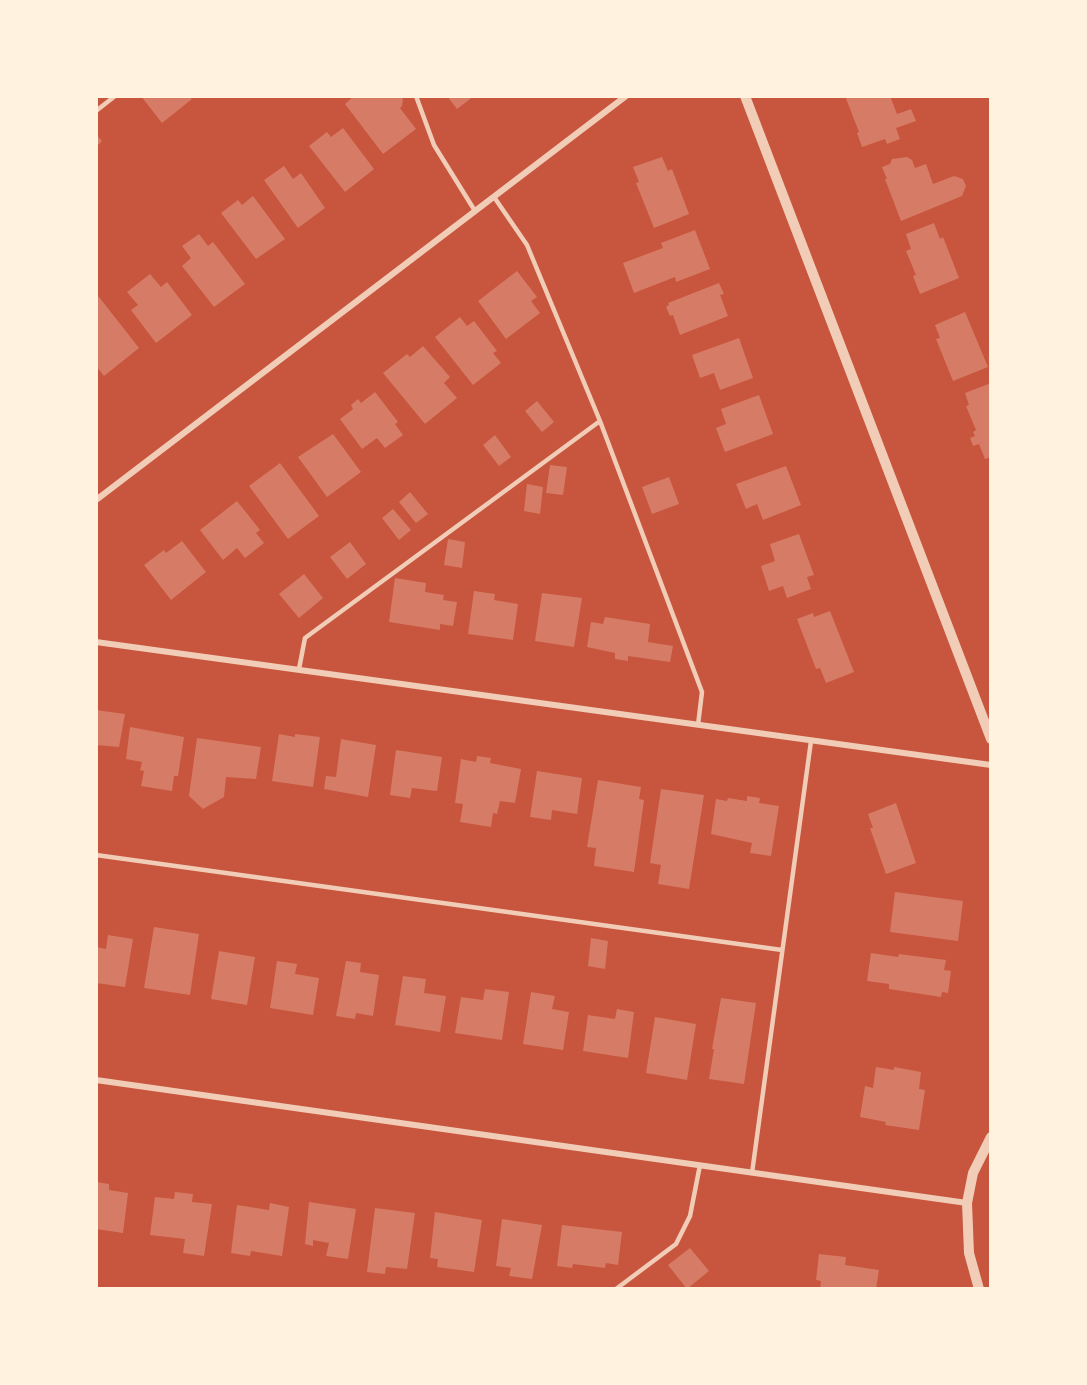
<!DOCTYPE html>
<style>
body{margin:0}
#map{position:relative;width:1087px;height:1385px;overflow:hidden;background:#c8553d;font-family:"Playfair Display",serif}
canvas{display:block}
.frame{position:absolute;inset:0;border:98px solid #fff3e0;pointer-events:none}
</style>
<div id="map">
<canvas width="1087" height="1385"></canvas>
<div class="frame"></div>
</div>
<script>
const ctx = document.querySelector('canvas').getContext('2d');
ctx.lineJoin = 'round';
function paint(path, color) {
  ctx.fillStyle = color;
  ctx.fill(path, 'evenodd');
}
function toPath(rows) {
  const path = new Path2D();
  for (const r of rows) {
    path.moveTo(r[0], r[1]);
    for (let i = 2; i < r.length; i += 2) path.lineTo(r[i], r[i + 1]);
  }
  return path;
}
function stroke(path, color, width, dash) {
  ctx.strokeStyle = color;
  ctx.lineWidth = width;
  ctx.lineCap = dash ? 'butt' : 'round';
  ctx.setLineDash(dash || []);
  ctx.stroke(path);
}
const building = toPath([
 [141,96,189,96,192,99,162,123],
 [354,96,400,96,403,99,402,106,400,108,416,129,383,154,345,104],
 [447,96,474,96,457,109],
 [845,96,890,96,897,114,911,109,916,121,896,128,900,139,887,144,885,139,862,147,857,133,859,132],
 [343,128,374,169,345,192,309,146,327,132,331,137],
 [96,134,102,141,96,147],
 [662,157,668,171,672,169,689,214,654,228,636,183,639,182,633,167],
 [907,157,912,160,915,168,926,164,933,184,954,176,963,179,966,186,962,196,901,221,885,179,887,179,882,167,890,164,892,159],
 [284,166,293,179,301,173,325,208,298,228,264,180],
 [253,196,285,239,256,259,221,213,238,200,242,205],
 [934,223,940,239,943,237,959,278,920,294,913,276,916,275,906,251,911,249,906,234],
 [695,230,710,269,676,282,675,277,634,293,623,263,663,248,661,243],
 [199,234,208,246,213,242,245,284,214,307,182,266,191,258,182,246],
 [517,271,537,297,531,301,540,313,506,339,478,301],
 [150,274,161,287,167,282,192,315,156,343,131,310,138,305,127,292],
 [719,283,724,294,720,295,728,316,680,335,673,315,670,316,666,307,669,305,668,303],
 [96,296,99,297,139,348,104,376,96,366],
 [965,312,988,367,953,381,936,339,940,338,935,325],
 [460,317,467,326,474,321,497,351,493,353,501,363,473,385,435,337],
 [739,338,753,378,720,390,714,373,700,378,692,355],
 [423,346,450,377,444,383,457,398,425,424,383,373,407,354,410,357],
 [991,383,991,457,985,459,979,444,973,446,970,438,975,436,973,432,976,430,966,406,969,405,965,393],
 [375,392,398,422,395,424,403,435,385,448,377,438,362,449,340,419,353,409,351,405,358,399,361,403],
 [759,395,773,434,725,452,716,428,726,424,721,409],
 [537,401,554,422,542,432,525,411],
 [333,434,361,472,327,497,298,457],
 [495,435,511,457,499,466,483,445],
 [280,463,319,516,288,539,249,486],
 [550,465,567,467,563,495,546,493],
 [786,466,801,505,763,520,757,504,746,509,736,484],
 [669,477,679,504,652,514,642,487],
 [527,484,543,487,540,514,524,511],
 [410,492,428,514,416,523,399,502],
 [237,501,260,530,256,533,264,543,245,558,237,548,223,560,200,530],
 [393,509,411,530,399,540,382,518],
 [799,534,814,575,807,577,811,589,787,598,783,586,769,591,761,566,775,561,770,544],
 [448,539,465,542,462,568,444,565],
 [182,541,206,572,171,600,144,565,164,550,166,553],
 [350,542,366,564,347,579,330,557],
 [304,574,323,598,299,618,279,594],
 [395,578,426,583,425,592,444,595,443,600,457,602,453,626,440,624,440,630,389,622],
 [474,591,495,594,494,600,518,604,513,640,468,634],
 [542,593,582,598,574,647,535,641],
 [830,611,854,672,826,683,820,668,816,669,797,619,813,613,814,617],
 [605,617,650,624,648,642,673,646,670,662,628,656,628,661,615,659,615,653,587,647,591,622,603,624],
 [96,710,125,714,119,747,96,745],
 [130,727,184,737,178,776,174,776,172,791,141,786,144,771,140,770,142,762,126,759],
 [279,734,295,737,295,734,320,737,313,787,272,781],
 [197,738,261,747,256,779,226,777,224,797,203,809,189,796],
 [341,739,376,745,368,797,324,789,326,776,336,777],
 [396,750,442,757,437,791,412,788,410,798,390,795],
 [477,756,491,758,490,763,521,769,515,803,500,801,497,814,493,813,491,827,460,822,463,804,455,803,461,759,476,762],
 [537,771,582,778,577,814,552,810,551,820,530,817],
 [598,780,641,787,639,799,644,800,634,872,594,866,596,848,587,847],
 [661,789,704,795,689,889,658,884,661,865,650,863],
 [747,796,760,798,759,803,779,806,771,856,750,853,752,843,711,834,716,799,727,801,728,798,747,801],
 [896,803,916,863,886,874,870,828,873,828,868,814],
 [895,892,963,901,958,941,890,932],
 [154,927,199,934,190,995,144,988],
 [108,935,133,939,125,987,96,983,96,947,106,949],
 [591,938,608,941,605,969,588,966],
 [219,951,255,957,247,1005,211,999],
 [871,953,898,957,899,954,946,960,944,970,951,971,948,993,942,992,941,997,889,989,889,984,867,981],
 [277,961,297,964,295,974,319,978,313,1015,270,1008],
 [346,961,361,963,360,972,379,975,373,1016,356,1013,355,1019,336,1016],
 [403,976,426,979,424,993,446,996,440,1032,395,1025],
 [485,989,509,992,502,1040,455,1033,461,997,483,1000],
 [531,992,555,996,552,1009,569,1012,563,1050,523,1044],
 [721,998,756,1003,744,1084,709,1079,714,1049,712,1049],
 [617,1009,634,1012,628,1058,583,1051,588,1015,615,1019],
 [655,1017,696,1024,687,1080,646,1073],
 [876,1067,894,1070,894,1067,921,1072,919,1089,925,1090,919,1130,885,1125,886,1122,860,1117,865,1086,873,1088],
 [96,1182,109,1184,109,1190,128,1193,123,1233,96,1229],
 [175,1192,193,1194,192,1202,212,1204,204,1256,183,1253,185,1239,150,1235,155,1197,174,1199],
 [309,1202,356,1209,348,1259,326,1256,329,1243,313,1240,313,1246,305,1244],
 [270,1203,289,1207,282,1256,251,1251,250,1256,231,1253,237,1205,269,1210],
 [375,1208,415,1213,407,1269,386,1267,385,1274,367,1272],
 [435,1212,482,1220,474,1272,437,1267,438,1259,430,1258],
 [502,1219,542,1225,532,1279,509,1276,511,1268,496,1266],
 [562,1225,622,1232,618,1265,606,1263,605,1268,573,1264,572,1268,557,1266],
 [690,1248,709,1271,687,1289,668,1265],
 [819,1254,846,1257,845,1265,879,1270,876,1289,820,1289,821,1281,816,1280]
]);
const service = toPath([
 [416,96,434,145,475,211],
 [96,111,115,96],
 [494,197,527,245,600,421,702,692,698,725],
 [299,669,305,638,600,421],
 [96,855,782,950],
 [752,1173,811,741],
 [616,1289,676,1244,690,1216,700,1165]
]);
const minor = toPath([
 [96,500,626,96],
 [96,642,991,765],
 [96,1080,967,1203]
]);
const tertiary = toPath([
 [745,96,991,739],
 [979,1289,969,1253,967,1203,973,1173,991,1137]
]);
paint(building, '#d67c66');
stroke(service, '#f1ccb7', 4.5);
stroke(minor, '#f1ccb7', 6);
stroke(tertiary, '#f1ccb7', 10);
</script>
